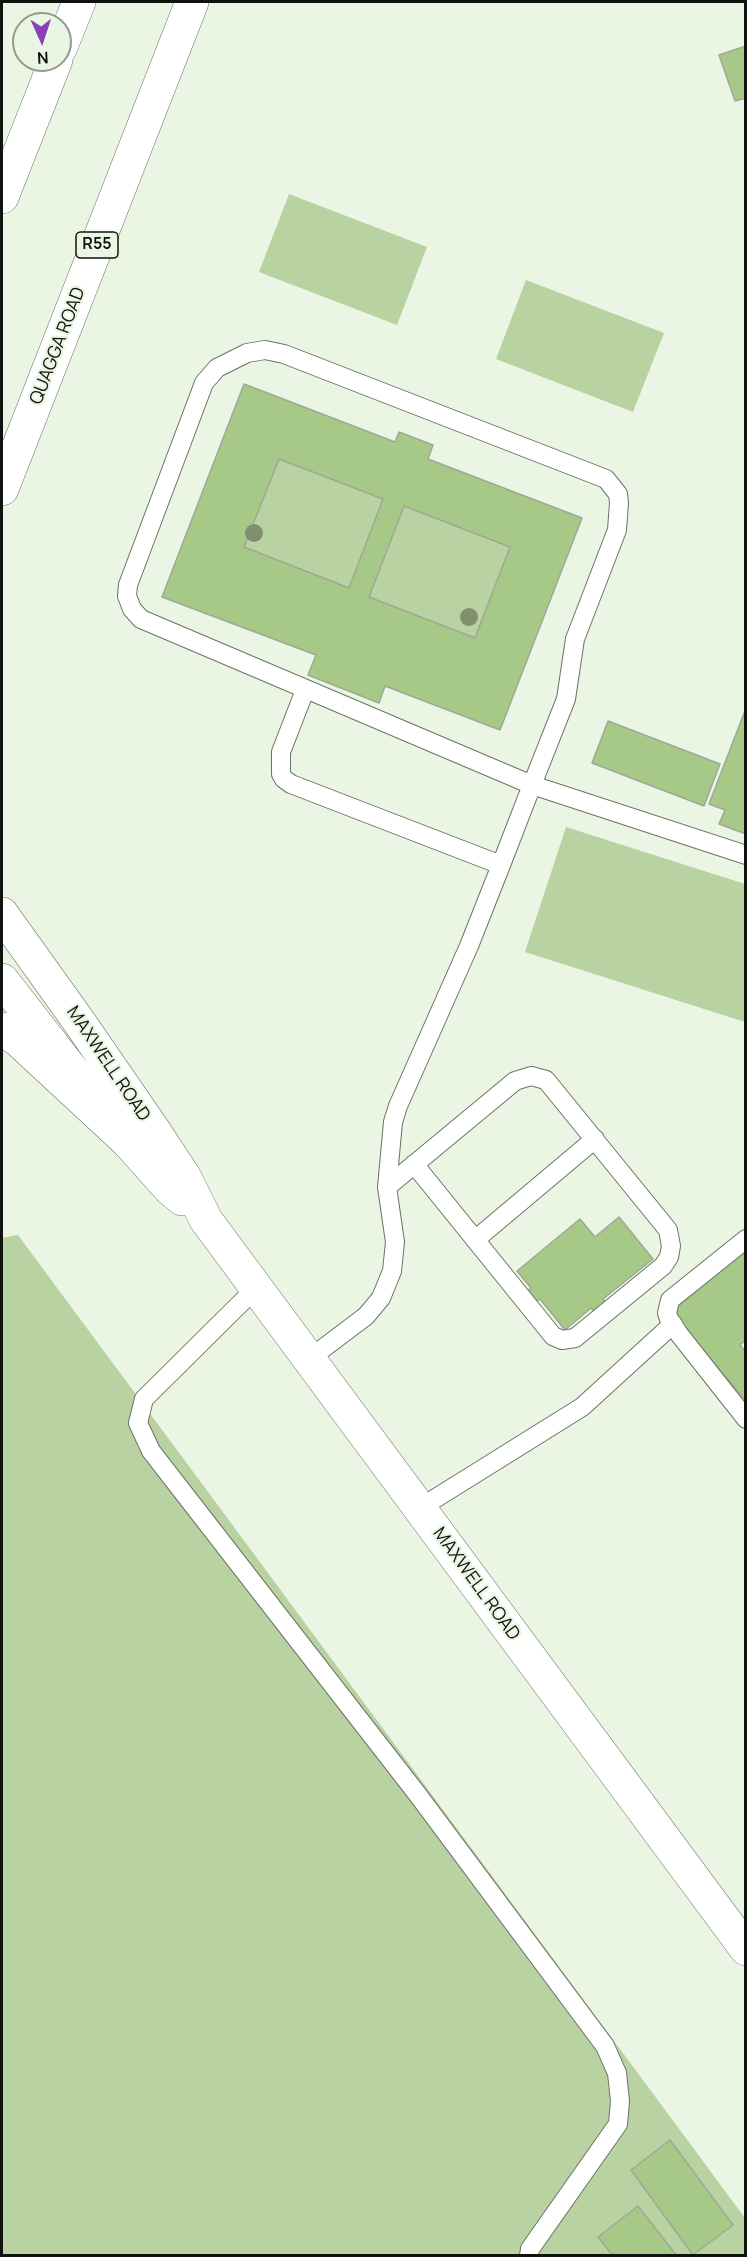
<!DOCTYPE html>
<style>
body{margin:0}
#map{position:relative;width:747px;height:2257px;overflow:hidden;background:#ebf5e3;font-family:Manrope,sans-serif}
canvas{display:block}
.frame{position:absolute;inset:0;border:3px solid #10130d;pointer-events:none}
.north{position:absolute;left:12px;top:12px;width:60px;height:60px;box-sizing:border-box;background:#ebf5e3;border:2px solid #939b8d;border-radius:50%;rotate:177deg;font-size:16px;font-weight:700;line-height:24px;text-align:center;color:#10130d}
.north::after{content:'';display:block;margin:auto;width:21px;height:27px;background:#8941b4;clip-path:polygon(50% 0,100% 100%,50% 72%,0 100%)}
</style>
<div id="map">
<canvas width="747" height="2257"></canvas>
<div class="frame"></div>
<div class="north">N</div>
</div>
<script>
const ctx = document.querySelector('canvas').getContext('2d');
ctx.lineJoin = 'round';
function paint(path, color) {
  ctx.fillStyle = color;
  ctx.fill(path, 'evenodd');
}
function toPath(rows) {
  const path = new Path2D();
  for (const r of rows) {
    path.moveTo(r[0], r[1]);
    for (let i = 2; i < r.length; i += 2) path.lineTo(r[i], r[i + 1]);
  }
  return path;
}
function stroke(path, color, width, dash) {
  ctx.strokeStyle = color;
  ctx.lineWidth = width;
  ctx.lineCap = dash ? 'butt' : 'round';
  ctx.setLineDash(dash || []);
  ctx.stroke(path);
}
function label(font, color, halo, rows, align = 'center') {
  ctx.font = font + ' Manrope,sans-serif';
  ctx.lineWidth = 4.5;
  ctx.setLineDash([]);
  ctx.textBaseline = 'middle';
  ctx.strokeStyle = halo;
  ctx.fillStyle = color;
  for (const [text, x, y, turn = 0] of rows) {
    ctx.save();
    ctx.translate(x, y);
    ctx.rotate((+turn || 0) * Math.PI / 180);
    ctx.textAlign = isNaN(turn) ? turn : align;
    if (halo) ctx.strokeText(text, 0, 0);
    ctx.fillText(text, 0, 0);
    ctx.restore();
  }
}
const green = toPath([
 [289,194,427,247,397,325,259,272],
 [526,280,664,333,633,412,496,359],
 [279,459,383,499,349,588,244,547],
 [404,506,510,547,475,638,369,597],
 [566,827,745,884,745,1022,525,952],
 [18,1235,745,2218,746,2255,2,2256,2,1238]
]);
const building = toPath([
 [746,46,746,98,735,101,719,55,746,46],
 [244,384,395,442,399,432,433,445,428,459,582,518,500,730,385,686,379,703,308,675,316,655,162,597,244,384],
 [279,459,383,499,349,588,244,547,279,459],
 [404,506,510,547,475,638,369,597,404,506],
 [746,708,746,834,719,824,725,810,709,804,746,708],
 [608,721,720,764,704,806,592,763,608,721],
 [619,1217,653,1259,603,1299,608,1306,597,1315,591,1308,565,1330,540,1299,532,1305,522,1294,531,1288,517,1271,580,1219,595,1237,619,1217],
 [746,1250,746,1340,740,1345,746,1352,746,1401,671,1312,746,1250],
 [670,2140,733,2225,693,2255,631,2170,670,2140],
 [638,2206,677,2256,613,2256,598,2237,638,2206]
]);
const service = toPath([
 [305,690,281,752,281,774,284,779,291,784,501,865],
 [387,1187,515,1081,531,1076,546,1080,668,1230,671,1246,669,1257,663,1266,575,1338,562,1340,553,1336,414,1164],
 [746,1239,670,1300,667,1313,669,1319,679,1334,746,1419],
 [475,1240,595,1139],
 [257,1287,144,1399,138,1423,151,1451,418,1795,605,2046,617,2073,620,2101,618,2124,530,2249,529,2256],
 [309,1359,366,1316,381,1298,392,1271,395,1242,387,1187,393,1122,398,1106,469,946,501,865,532,785,566,699,575,639,617,530,619,503,618,494,606,479,284,354,265,350,247,353,217,368,204,383,128,585,127,596,132,609,141,619,532,785,746,855],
 [420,1508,582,1407,673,1324]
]);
const tertiary = toPath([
 [2,914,80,1023,155,1132,184,1176,206,1220,746,1949],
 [2,980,128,1142,170,1189,182,1199]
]);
const primary = toPath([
 [60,49,79,2],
 [2,197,56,60],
 [2,489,192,2],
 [2,1029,18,1040,128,1142]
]);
const trees = [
 [254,533],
 [469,617]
];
const shields = [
 [97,245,42]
];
const shieldNames = [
 ["R55",97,245]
];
const streetNames = [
 ["QUAGGA ROAD",58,346,-69],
 ["MAXWELL ROAD",108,1064,56],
 ["MAXWELL ROAD",476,1584,54]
];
paint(green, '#b9d2a2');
paint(building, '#a7c987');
stroke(building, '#9fa897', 1.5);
stroke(service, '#6b7464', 20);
stroke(tertiary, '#6b7464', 34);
stroke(primary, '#6b7464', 34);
stroke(service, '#fff', 18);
stroke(tertiary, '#fff', 33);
stroke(primary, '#fff', 33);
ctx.fillStyle = '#80906f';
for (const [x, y] of trees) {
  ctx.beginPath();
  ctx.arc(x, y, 9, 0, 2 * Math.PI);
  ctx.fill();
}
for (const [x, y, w] of shields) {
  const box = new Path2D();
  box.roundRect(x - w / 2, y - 13, w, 26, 4.5);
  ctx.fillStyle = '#ebf5e3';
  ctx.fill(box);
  stroke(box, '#10130d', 1.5);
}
label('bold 16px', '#10130d', null, shieldNames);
label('18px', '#10130d', '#ebf5e3', streetNames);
</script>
